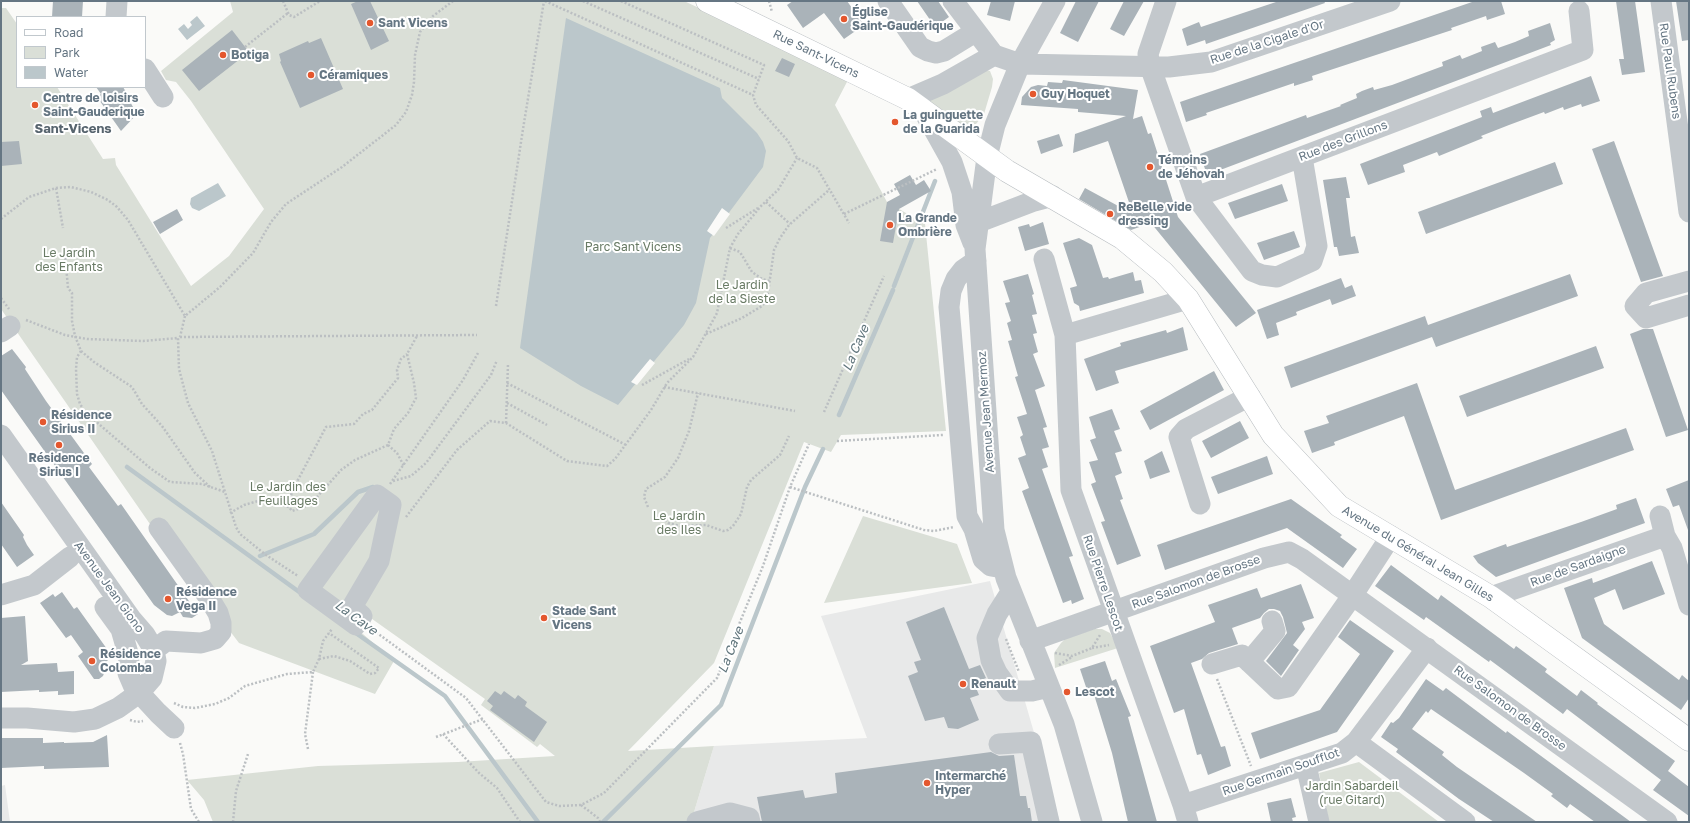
<!DOCTYPE html>
<meta charset="utf-8">
<style>
body{margin:0}
#map{position:relative;width:1690px;height:823px;overflow:hidden;background:#fafaf8;font-family:"Golos Text",sans-serif}
canvas{display:block}
.frame{position:absolute;inset:0;border:2px solid #657683;pointer-events:none}
.legend{position:absolute;left:16px;top:16px;width:130px;height:72px;box-sizing:border-box;background:#fff;border:1px solid #c1c8cd;margin:0;padding:5px 7px;list-style:none;font-size:12px;color:#657683}
.legend li{display:flex;align-items:center;gap:8px;height:20px}
.legend b{width:20px;border:1px solid #c1c8cd}
</style>
<div id="map">
<canvas width="1690" height="823"></canvas>
<div class="frame"></div>
<ul class="legend">
<li><b style="height:5px;background:#fff"></b>Road</li>
<li><b style="height:11px;background:#dadfd7"></b>Park</li>
<li><b style="height:11px;background:#bbc7cb"></b>Water</li>
</ul>
</div>
<script>
const ctx = document.querySelector('canvas').getContext('2d');
ctx.lineJoin = 'round';
function paint(path, color) {
  ctx.fillStyle = color;
  ctx.fill(path, 'evenodd');
}
function toPath(rows) {
  const path = new Path2D();
  for (const r of rows) {
    path.moveTo(r[0], r[1]);
    for (let i = 2; i < r.length; i += 2) path.lineTo(r[i], r[i + 1]);
  }
  return path;
}
function stroke(path, color, width, dash) {
  ctx.strokeStyle = color;
  ctx.lineWidth = width;
  ctx.lineCap = dash ? 'butt' : 'round';
  ctx.setLineDash(dash || []);
  ctx.stroke(path);
}
function label(font, color, halo, rows, align = 'center') {
  ctx.font = font + ' "Golos Text",sans-serif';
  ctx.lineWidth = 4;
  ctx.setLineDash([]);
  ctx.textBaseline = 'middle';
  ctx.strokeStyle = halo;
  ctx.fillStyle = color;
  for (const [text, x, y, turn = 0] of rows) {
    ctx.save();
    ctx.translate(x, y);
    ctx.rotate((+turn || 0) * Math.PI / 180);
    ctx.textAlign = isNaN(turn) ? turn : align;
    if (halo) ctx.strokeText(text, 0, 0);
    ctx.fillText(text, 0, 0);
    ctx.restore();
  }
}
const built = toPath([
 [990,581,1060,822,691,822,714,746,867,738,821,616],
 [5,785,10,822,1,822,1,786]
]);
const green = toPath([
 [230,1,684,1,849,78,835,105,887,202,925,224,946,431,841,435,831,452,804,442,714,663,628,751,714,746,691,822,213,822,204,800,187,780,318,766,458,762,555,756,540,744,537,747,481,705,485,699,358,609,348,621,394,661,375,694,239,643,161,540,1,309,1,8,6,8,17,24,17,87,57,87,103,159,115,158,116,165,191,286,229,256,264,209,191,101,176,82,166,80,161,71,233,12],
 [984,70,990,71,993,79,992,87,984,114,976,124,962,126,920,99],
 [863,516,957,544,972,583,824,603],
 [1094,629,1102,629,1110,633,1118,648,1055,668,1054,653,1061,643,1065,639],
 [1359,762,1439,822,1329,822,1319,773]
]);
const water = toPath([
 [197,16,205,26,187,40,178,29,184,24,188,29,192,25,190,22],
 [566,18,720,88,722,98,757,133,763,142,766,151,763,167,710,238,696,303,684,325,618,405,581,386,520,348],
 [218,183,226,196,199,211,192,208,190,204,191,198]
]);
const pier = toPath([
 [722,208,730,214,714,236,707,231],
 [650,359,655,363,637,385,631,382]
]);
const stream = toPath([
 [894,286,935,181],
 [839,415,893,290],
 [127,467,302,594],
 [260,556,314,534,358,492,373,487],
 [353,631,445,696,538,822],
 [603,822,721,705,805,487,823,449]
]);
const building = toPath([
 [53,1,83,1,82,17,52,17],
 [358,1,370,1,389,41,371,50,351,4],
 [793,1,847,1,864,25,844,39,824,13,803,28,787,5],
 [917,1,938,1,949,17,935,27],
 [991,1,1015,1,1010,21,987,15],
 [1076,1,1099,1,1078,42,1060,33],
 [1124,1,1144,1,1124,36,1110,29],
 [1279,1,1324,1,1325,3,1206,44,1205,40,1187,46,1182,29,1199,22,1201,27],
 [1475,1,1501,1,1505,14,1487,20,1486,16,1451,28,1452,30,1312,76,1313,80,1294,86,1294,83,1206,113,1207,115,1186,122,1180,102],
 [1616,1,1635,1,1645,72,1622,75,1619,59,1624,59],
 [1676,1,1689,1,1689,40,1682,41],
 [1550,23,1555,40,1550,43,1551,45,1207,175,1200,154,1306,115,1307,118,1341,106,1340,105,1357,98,1356,94,1362,91,1373,87,1374,90,1392,85,1443,66,1442,62,1460,55,1462,59,1482,51,1481,47,1495,42,1498,48,1515,42,1529,36,1528,31],
 [232,30,249,52,199,91,182,70],
 [321,38,343,89,300,108,280,62,281,61,279,54,308,41,309,43],
 [782,58,795,64,789,77,775,71],
 [1591,76,1600,101,1582,107,1581,104,1564,110,1563,107,1545,114,1544,112,1509,125,1481,136,1483,138,1439,156,1437,152,1403,165,1405,172,1368,185,1360,164,1482,117,1480,111,1491,107,1493,113],
 [1063,80,1138,90,1133,119,1142,116,1148,134,1151,133,1178,217,1256,313,1236,327,1151,223,1131,230,1079,199,1085,188,1133,214,1108,141,1073,153,1075,134,1126,116,1078,112,1078,109,1021,105,1022,97,1031,87,1038,85,1047,86,1048,82,1062,83],
 [96,87,123,87,129,97,128,98,133,107,131,108,136,115,121,131,97,97,101,94],
 [1059,134,1063,146,1041,154,1037,141],
 [19,141,22,164,1,166,1,142],
 [1614,141,1663,276,1641,282,1592,149],
 [1555,162,1563,184,1426,234,1418,212],
 [910,175,916,185,924,180,931,191,899,209,893,243,880,241,887,202,900,195,894,184],
 [1346,177,1350,198,1346,198,1351,237,1355,236,1359,253,1339,256,1337,247,1334,247,1323,180],
 [1282,184,1288,201,1235,219,1228,203],
 [177,209,183,220,160,234,153,222],
 [1043,222,1049,244,1025,251,1018,227,1029,224,1030,227],
 [1294,231,1300,247,1264,260,1257,243],
 [1079,238,1092,245,1103,278,1108,277,1109,279,1133,272,1135,281,1141,280,1144,293,1080,311,1079,306,1074,303,1070,288,1077,286,1063,243],
 [1028,274,1034,294,1032,295,1037,314,1032,315,1037,333,1033,334,1038,352,1033,354,1045,386,1035,390,1047,427,1043,428,1049,447,1042,449,1048,467,1042,469,1073,556,1069,557,1084,599,1072,604,1071,600,1063,603,1022,491,1029,488,1018,458,1026,455,1020,437,1023,435,1017,417,1027,414,1015,377,1018,376,1008,341,1012,340,1007,323,1011,321,1005,303,1010,302,1003,281],
 [1570,274,1578,296,1436,347,1432,337,1291,388,1284,367,1425,316,1428,325],
 [1341,278,1345,288,1352,285,1356,296,1332,305,1330,299,1296,312,1297,315,1276,323,1279,335,1267,339,1257,310],
 [1183,327,1188,350,1115,371,1119,383,1096,391,1084,359,1121,346,1120,343,1166,330,1167,333],
 [1643,329,1653,329,1688,430,1666,437,1630,334],
 [1596,346,1604,368,1467,417,1459,396],
 [12,349,26,367,25,369,46,401,92,464,89,467,118,506,121,504,198,614,192,618,183,617,180,612,172,616,167,615,154,605,1,390,1,356],
 [1214,371,1224,390,1150,430,1140,411],
 [1417,383,1455,490,1626,428,1634,450,1441,520,1404,416,1334,442,1335,445,1312,453,1304,431,1329,423,1326,416],
 [1112,409,1120,429,1114,431,1122,451,1115,453,1122,473,1115,476,1123,499,1120,500,1141,556,1117,565,1101,522,1105,521,1091,484,1096,482,1089,462,1098,460,1090,440,1096,438,1089,417],
 [1240,421,1249,438,1211,458,1202,441],
 [1162,451,1170,472,1150,479,1144,461],
 [1267,456,1273,474,1218,494,1211,477],
 [1689,480,1689,530,1688,530,1679,505,1673,507,1666,489],
 [1636,498,1645,523,1496,577,1478,563,1473,556,1506,544,1507,547,1581,522,1617,509,1616,505],
 [1291,499,1342,535,1340,537,1357,549,1343,568,1287,528,1165,570,1157,545],
 [1,502,24,535,23,537,27,545,34,555,17,567,1,544],
 [1652,561,1665,594,1623,610,1615,589,1594,598,1604,624,1679,680,1682,675,1689,681,1689,698,1681,710,1582,638,1564,588,1592,578,1593,583],
 [1391,565,1438,600,1441,595,1514,649,1516,646,1547,669,1545,672,1577,696,1581,690,1598,703,1597,704,1675,761,1668,771,1689,787,1689,816,1653,790,1661,780,1567,709,1563,714,1490,660,1489,662,1426,617,1424,620,1375,586],
 [1301,584,1314,618,1302,622,1305,629,1293,645,1299,650,1281,676,1266,661,1287,633,1283,617,1280,611,1274,609,1269,609,1264,613,1260,618,1232,628,1238,644,1209,653,1202,659,1191,663,1221,747,1225,746,1231,766,1208,775,1201,754,1197,755,1184,709,1174,713,1150,646,1215,622,1208,605,1257,588,1261,598],
 [62,592,74,609,77,607,112,656,103,665,106,668,103,676,99,679,94,679,78,656,83,652,71,635,66,638,40,603,53,594,55,597],
 [944,607,969,669,980,665,986,678,974,683,979,695,970,698,979,720,958,729,948,728,944,717,925,721,908,676,918,672,914,662,921,660,906,622],
 [25,616,28,661,21,665,57,663,58,672,74,671,74,694,58,695,58,691,39,692,39,690,1,692,1,618],
 [1350,620,1394,651,1337,732,1260,759,1251,733,1320,710,1360,654,1338,637],
 [1105,661,1112,681,1116,679,1131,716,1128,717,1157,822,1128,822,1112,753,1092,688,1087,690,1080,669],
 [1426,679,1443,691,1446,688,1506,733,1507,731,1631,822,1595,822,1570,804,1567,808,1551,796,1553,794,1524,773,1431,709,1428,713,1426,711,1412,729,1444,752,1442,755,1457,767,1537,822,1494,822,1459,799,1396,752,1398,749,1381,737,1391,722,1393,723,1399,718],
 [495,691,501,695,504,691,515,699,518,695,527,702,525,706,547,722,534,742,490,710,493,706,487,701],
 [107,735,109,767,44,769,44,766,1,768,1,738,43,738,43,743,64,742,64,743,93,742],
 [991,752,999,756,1014,755,1020,796,1026,796,1028,808,1030,808,1032,822,762,822,757,797,803,790,805,798,837,793,835,773],
 [1291,798,1296,817,1292,818,1293,822,1271,822,1267,803]
]);
const path = toPath([
 [283,1,289,15,294,17,320,1],
 [545,1,753,95],
 [583,1,759,79],
 [621,1,764,65,753,95,756,105,788,141,797,158,817,168,849,223],
 [769,1,772,12],
 [245,47,288,13],
 [56,188,63,228],
 [766,202,790,224],
 [844,214,937,169],
 [1,219,29,197,56,188,71,187,91,192,108,200,117,207,128,220,185,316,220,287,253,253,271,222,286,204,342,167,396,125,406,112,412,95,414,82,415,55,420,32,433,16,453,1],
 [726,228,758,208],
 [730,248,740,252,752,272,762,279,770,281],
 [65,254,68,288,72,293,72,321,75,336,81,351,77,357,76,369,77,394,80,404,86,413,150,468,170,482,202,484,225,492],
 [1,298,9,309],
 [496,306,523,129,544,1],
 [185,316,180,337,178,338,179,369,188,403,212,451,236,527,240,534,266,555,298,576],
 [26,320,65,335,87,339,143,341,178,338],
 [706,334,742,318,762,306,767,300,774,250,780,238,789,225,829,190],
 [180,337,477,335],
 [81,351,94,362,132,387,142,404,162,426,195,473,210,487],
 [507,383,626,445],
 [642,385,689,359],
 [664,387,795,411],
 [507,403,547,425],
 [824,412,884,276],
 [506,423,508,364],
 [837,441,943,435],
 [388,445,397,453,404,466],
 [393,481,411,476,426,463,491,375,497,360],
 [390,484,463,380,478,353],
 [790,487,924,530,934,531,954,527],
 [289,507,292,491,326,427,354,424,363,414,372,410,398,378,397,370,401,359,407,354],
 [648,507,644,497,646,489,665,477,678,458,689,431,698,393],
 [230,513,244,505,258,501,268,502,289,507,292,511,304,507,317,497,341,470,355,460,388,445,394,429,408,413,416,398,414,383,407,354,417,336],
 [659,515,668,523,680,526,706,525,723,531,728,530,733,526,741,514,747,487,751,480,780,455,789,436],
 [406,517,457,450,490,421,506,423,567,461,607,466,615,459,651,410,667,383,693,357,717,313,730,248,738,234,761,206,778,190,797,158],
 [373,630,466,698,546,802,559,806,581,805,604,793,717,678,763,566,790,487,809,444],
 [1006,639,1019,672],
 [1092,648,1109,645],
 [1055,653,1072,656,1092,648,1100,635],
 [319,659,334,656,350,661,370,674,375,673,379,668,329,633],
 [1059,665,1072,657],
 [1217,679,1251,766],
 [174,703,183,707,195,708,215,704,229,698,245,686,287,674,313,672,319,659,323,641,332,629],
 [130,720,137,722,143,721],
 [443,734,479,773,497,788,520,822],
 [436,737,483,719],
 [180,743,183,754,191,809,199,822],
 [308,749,305,734,313,672],
 [581,805,598,818,600,822],
 [233,822,236,791,248,754]
]);
const minor = toPath([
 [888,1,920,47,928,51,936,53,944,51,975,32],
 [953,1,994,55,1020,64,1169,67,1211,62,1390,1],
 [1055,1,1020,64,995,125,987,157,975,249,994,530,1006,578,1064,724,1092,822],
 [1166,1,1148,54,1150,66,1196,197,1583,50,1579,11],
 [1661,1,1689,212],
 [116,17,117,1],
 [145,69,163,97],
 [908,99,943,84,994,55],
 [923,110,952,162,962,192,966,225,973,243],
 [1196,197,1252,271,1262,275,1277,277,1312,261,1317,246,1302,157],
 [979,222,1034,201,1053,196],
 [1044,259,1065,335,1071,490,1183,805,1188,822],
 [976,261,963,270,956,279,951,291,949,307,967,516,974,529,983,559,991,566,1003,568],
 [1689,281,1646,293,1635,306,1646,318,1689,305],
 [1,332,10,326],
 [1065,335,1188,299],
 [1,435,132,620,145,635,154,650,156,661,152,678,139,693,118,708,95,719,74,722,27,718,1,718],
 [377,495,391,505,379,561,352,607,362,616,356,625,308,590,377,495],
 [1200,504,1179,437,1186,429,1250,396],
 [1660,516,1665,536],
 [1011,592,997,614,987,638,991,660,997,673,1010,691,1032,691,1049,687],
 [1,595,34,585,70,557],
 [1491,597,1665,536,1672,548,1689,605],
 [105,607,121,629,129,657,128,673,134,687,158,713,174,728],
 [1030,641,1264,558,1289,552,1302,559,1667,822],
 [154,650,166,641,201,643,215,639,221,632,221,623,218,613,209,598,159,528],
 [1249,662,1275,631,1272,621],
 [1212,664,1242,655,1278,689,1288,687,1352,596,1391,536],
 [1356,742,1465,822],
 [999,744,1031,742,1049,822],
 [1306,765,1319,822],
 [1183,805,1342,753,1356,742,1427,648],
 [697,822,730,813,749,818,750,822]
]);
const major = toPath([
 [707,1,908,99,1007,171,1122,238,1163,272,1188,299,1273,435,1339,506,1491,597,1689,740]
]);
const markers = [
 [844,19,4,"#e4572e"],
 [370,23,4,"#e4572e"],
 [223,55,4,"#e4572e"],
 [311,75,4,"#e4572e"],
 [1033,94,4,"#e4572e"],
 [35,105,4,"#e4572e"],
 [895,122,4,"#e4572e"],
 [1150,167,4,"#e4572e"],
 [1110,214,4,"#e4572e"],
 [890,225,4,"#e4572e"],
 [43,422,4,"#e4572e"],
 [59,445,4,"#e4572e"],
 [168,599,4,"#e4572e"],
 [544,618,4,"#e4572e"],
 [92,661,4,"#e4572e"],
 [963,684,4,"#e4572e"],
 [1067,692,4,"#e4572e"],
 [927,783,4,"#e4572e"]
];
const poiNames = [
 ["Église",852,12],
 ["Saint-Gaudérique",852,26],
 ["Sant Vicens",378,23],
 ["Botiga",231,55],
 ["Céramiques",319,75],
 ["Guy Hoquet",1041,94],
 ["Centre de loisirs",43,98],
 ["Saint-Gauderique",43,112],
 ["La guinguette",903,115],
 ["de la Guarida",903,129],
 ["Témoins",1158,160],
 ["de Jéhovah",1158,174],
 ["ReBelle vide",1118,207],
 ["dressing",1118,221],
 ["La Grande",898,218],
 ["Ombrière",898,232],
 ["Résidence",51,415],
 ["Sirius II",51,429],
 ["Résidence",59,458,"center"],
 ["Sirius I",59,472,"center"],
 ["Résidence",176,592],
 ["Vega II",176,606],
 ["Stade Sant",552,611],
 ["Vicens",552,625],
 ["Résidence",100,654],
 ["Colomba",100,668],
 ["Renault",971,684],
 ["Lescot",1075,692],
 ["Intermarché",935,776],
 ["Hyper",935,790]
];
const streetNames = [
 ["Rue de la Cigale d'Or",1267,42,-18],
 ["Rue Sant-Vicens",816,54,26],
 ["Rue Paul Rubens",1670,71,82],
 ["Rue des Grillons",1343,141,-21],
 ["Avenue Jean Mermoz",986,412,-94],
 ["Avenue du Général Jean Gilles",1418,554,31],
 ["Rue de Sardaigne",1578,566,-20],
 ["Rue Salomon de Brosse",1196,582,-20],
 ["Rue Pierre Lescot",1103,583,71],
 ["Avenue Jean Giono",109,587,54],
 ["Rue Salomon de Brosse",1510,708,36],
 ["Rue Germain Soufflot",1281,772,-19]
];
const parkNames = [
 ["Parc Sant Vicens",633,247],
 ["Le Jardin",69,253],
 ["des Enfants",69,267],
 ["Le Jardin",742,285],
 ["de la Sieste",742,299],
 ["Le Jardin des",288,487],
 ["Feuillages",288,501],
 ["Le Jardin",679,516],
 ["des Iles",679,530],
 ["Jardin Sabardeil",1352,786],
 ["(rue Gitard)",1352,800]
];
const neighbourhoodNames = [
 ["Sant-Vicens",73,129]
];
const waterNames = [
 ["La Cave",856,348,-67],
 ["La Cave",356,618,36],
 ["La Cave",731,650,-68]
];
paint(built, '#e8e9e9');
paint(green, '#dadfd7');
paint(water, '#bbc7cb');
paint(pier, '#fafaf8');
stroke(stream, '#bbc7cb', 4.5);
paint(building, '#aab3b9');
stroke(major, '#b5babe', 23);
stroke(path, '#bbbfc2', 2.5, [2, 2]);
stroke(minor, '#c3c8cc', 21);
stroke(major, '#fff', 22);
for (const [x, y, r, color] of markers) {
  const dot = new Path2D();
  dot.arc(x, y, r, 0, 2 * Math.PI);
  ctx.fillStyle = color;
  ctx.fill(dot);
  stroke(dot, '#fff', 1.5);
}
label('bold 12px', '#657683', '#fff', poiNames, 'left');
label('12px', '#657683', '#fff', streetNames);
label('12px', '#687a64', '#fff', parkNames);
label('bold 13px', '#57646e', '#fff', neighbourhoodNames);
label('italic 13px', '#60757c', '#fff', waterNames);
</script>
